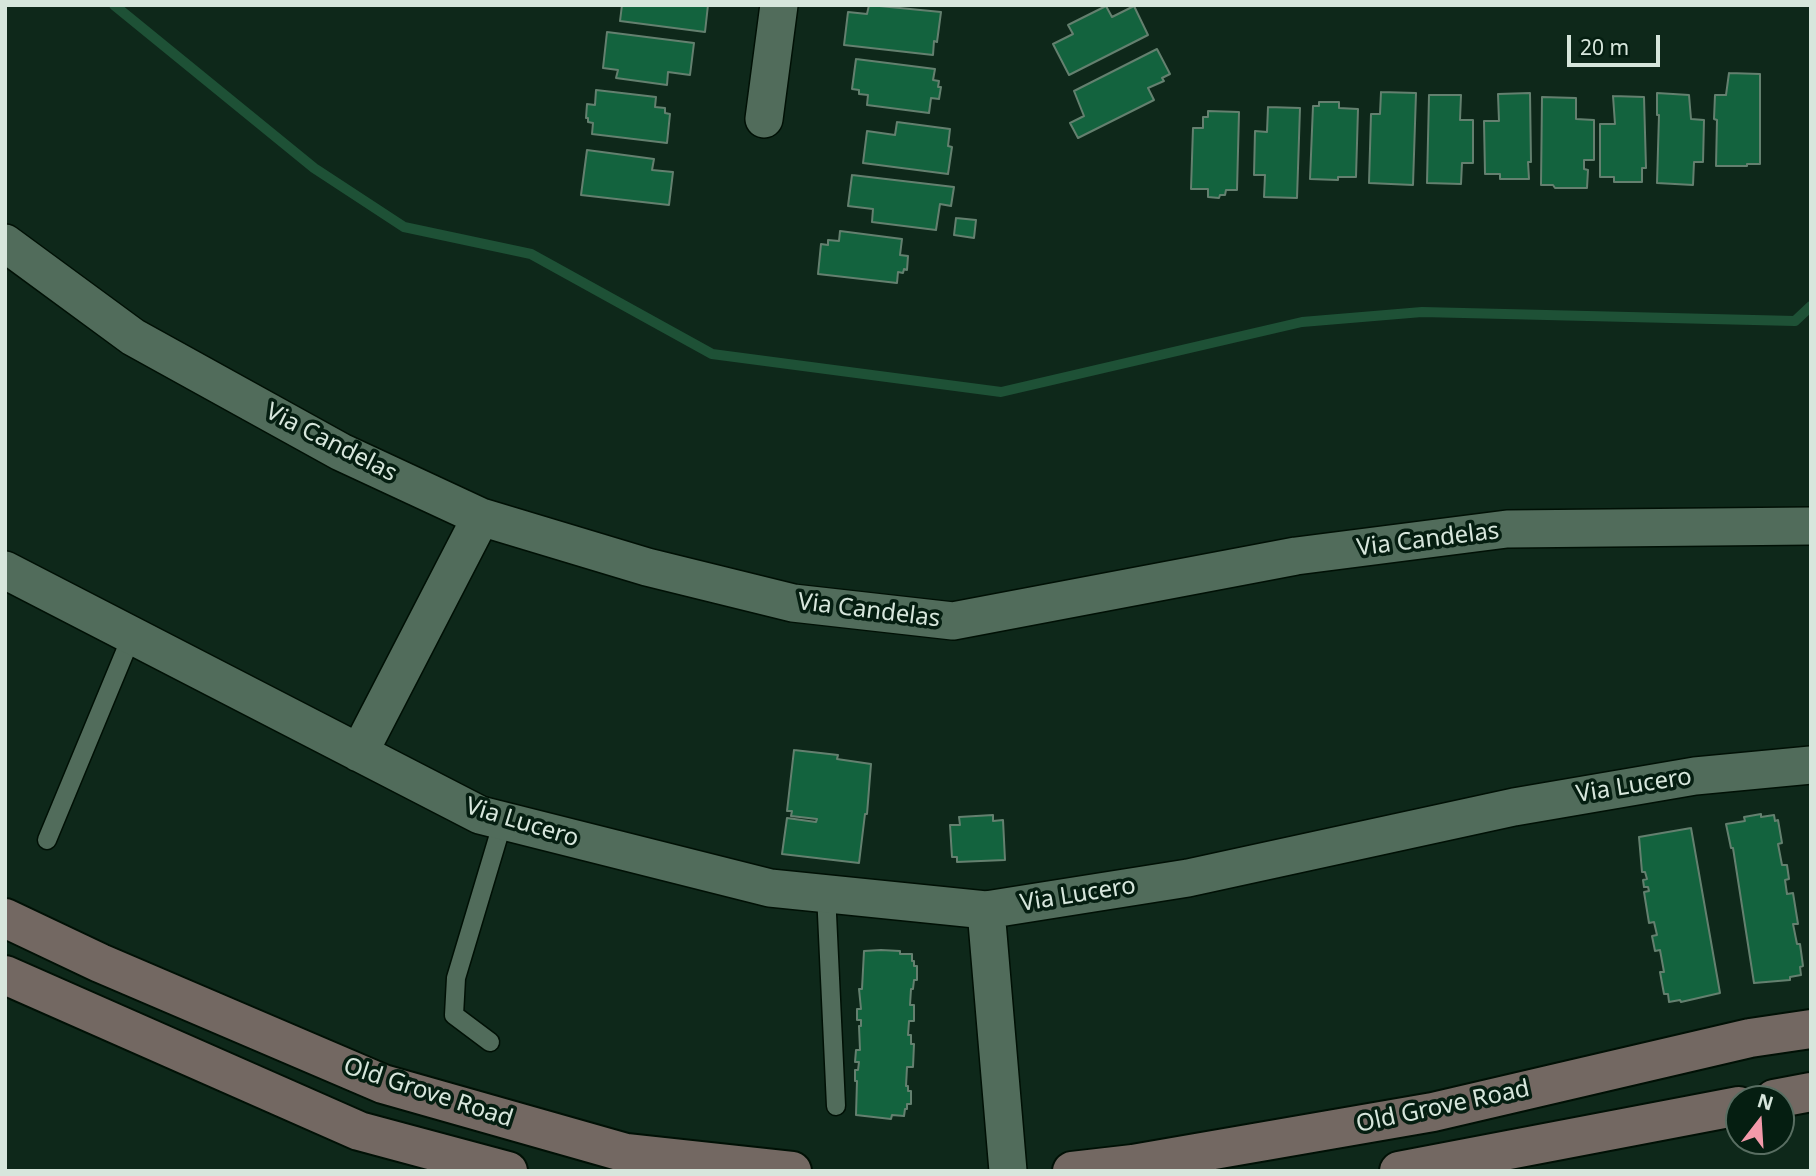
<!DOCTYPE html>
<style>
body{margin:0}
#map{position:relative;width:1816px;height:1176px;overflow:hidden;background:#0e281a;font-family:"Noto Sans",sans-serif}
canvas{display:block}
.frame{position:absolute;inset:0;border:7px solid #d7e6dc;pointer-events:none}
.north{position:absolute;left:1725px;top:1085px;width:70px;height:70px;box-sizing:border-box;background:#051e11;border:2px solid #596e62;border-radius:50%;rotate:17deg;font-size:19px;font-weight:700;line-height:28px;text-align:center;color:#d7e6dc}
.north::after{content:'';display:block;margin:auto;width:24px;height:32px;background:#f39aaa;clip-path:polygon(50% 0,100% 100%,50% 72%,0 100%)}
.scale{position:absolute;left:1567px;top:35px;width:93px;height:32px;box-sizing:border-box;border:4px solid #d7e6dc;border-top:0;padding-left:9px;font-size:21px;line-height:24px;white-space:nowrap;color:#d7e6dc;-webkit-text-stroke:5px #051e11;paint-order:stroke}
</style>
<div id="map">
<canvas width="1816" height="1176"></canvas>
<div class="frame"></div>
<div class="north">N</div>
<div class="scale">20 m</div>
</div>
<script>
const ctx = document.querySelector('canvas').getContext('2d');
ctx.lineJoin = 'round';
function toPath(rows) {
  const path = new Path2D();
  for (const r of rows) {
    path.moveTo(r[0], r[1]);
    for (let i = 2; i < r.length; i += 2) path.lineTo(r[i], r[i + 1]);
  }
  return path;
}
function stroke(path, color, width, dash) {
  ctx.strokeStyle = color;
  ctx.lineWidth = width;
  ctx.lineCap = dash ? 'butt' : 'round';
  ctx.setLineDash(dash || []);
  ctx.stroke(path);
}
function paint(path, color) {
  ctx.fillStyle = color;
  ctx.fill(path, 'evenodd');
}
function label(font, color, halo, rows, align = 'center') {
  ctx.font = font + ' "Noto Sans",sans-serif';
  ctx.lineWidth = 7;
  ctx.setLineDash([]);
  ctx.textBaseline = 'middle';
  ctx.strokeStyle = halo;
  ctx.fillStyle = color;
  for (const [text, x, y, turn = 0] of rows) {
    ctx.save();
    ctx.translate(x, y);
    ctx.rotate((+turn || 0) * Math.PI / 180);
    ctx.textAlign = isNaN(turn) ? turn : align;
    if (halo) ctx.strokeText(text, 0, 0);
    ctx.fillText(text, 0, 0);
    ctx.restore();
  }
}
const stream = toPath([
 [114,5,314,168,404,227,531,254,712,354,1001,392,1302,322,1422,312,1795,321,1811,306]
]);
const building = toPath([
 [622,5,708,5,705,32,620,21,622,5],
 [869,5,941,12,937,42,934,41,933,55,844,45,848,12,867,14,869,5],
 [1106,6,1112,17,1134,6,1148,35,1069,75,1053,44,1073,34,1068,25,1106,6],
 [607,32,694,43,690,75,668,72,667,85,616,78,618,70,603,68,607,32],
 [1157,49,1170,74,1162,78,1164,81,1148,88,1154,100,1078,138,1070,123,1084,116,1074,91,1157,49],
 [856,59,935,69,933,80,939,81,938,87,941,87,939,99,931,98,929,113,867,105,868,95,859,94,859,90,852,89,856,59],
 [1729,73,1760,74,1760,164,1747,164,1747,166,1716,166,1717,120,1714,119,1715,95,1726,95,1729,73],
 [596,90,656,97,655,107,665,108,665,113,670,114,667,143,592,134,593,123,588,122,588,118,586,118,587,104,595,105,596,90],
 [1381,92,1416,93,1413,185,1369,183,1371,114,1380,114,1381,92],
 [1530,93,1531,162,1528,162,1529,179,1500,179,1500,174,1485,174,1484,121,1499,121,1498,94,1530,93],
 [1657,93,1689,95,1691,119,1704,120,1703,162,1694,162,1693,185,1657,183,1659,115,1657,115,1657,93],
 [1429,95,1461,95,1460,120,1473,120,1473,163,1462,163,1461,184,1427,183,1429,95],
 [1613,96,1644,97,1646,168,1642,168,1642,182,1614,182,1614,177,1600,177,1600,124,1615,124,1613,96],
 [1542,97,1576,98,1576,119,1594,120,1594,160,1584,160,1584,169,1588,170,1587,188,1555,188,1553,185,1541,185,1542,97],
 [1319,102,1339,102,1339,108,1358,109,1356,177,1338,177,1338,180,1310,179,1313,106,1319,106,1319,102],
 [1268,107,1300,108,1297,198,1264,197,1265,175,1254,175,1255,131,1267,132,1268,107],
 [1208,111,1239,112,1237,190,1226,190,1225,195,1220,195,1219,198,1208,197,1208,189,1191,189,1193,128,1203,128,1203,117,1208,117,1208,111],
 [897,122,950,129,948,146,952,147,948,174,863,163,867,131,895,135,897,122],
 [587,150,654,159,652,170,673,172,669,205,581,195,587,150],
 [852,175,954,187,951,206,940,204,936,230,872,222,873,209,848,206,852,175],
 [956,218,976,220,974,238,954,235,956,218],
 [840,231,902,239,900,255,908,256,907,270,904,269,903,273,898,272,897,283,818,274,821,244,828,245,828,240,839,241,840,231],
 [794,750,838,755,837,759,871,764,867,814,865,814,859,863,782,854,787,818,816,822,817,819,791,816,792,811,787,811,794,750],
 [1761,814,1761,817,1774,815,1775,821,1778,820,1782,843,1778,844,1782,865,1787,865,1789,879,1785,880,1787,894,1793,893,1798,924,1793,924,1797,944,1800,944,1803,966,1800,967,1801,975,1790,977,1790,980,1754,983,1733,848,1731,848,1726,824,1745,821,1744,817,1761,814],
 [993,815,993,821,1003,820,1005,860,957,862,957,857,952,857,950,825,960,825,959,817,993,815],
 [1691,828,1720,993,1681,1002,1680,1000,1669,1002,1668,994,1664,994,1660,972,1664,972,1660,950,1655,951,1652,936,1657,935,1654,922,1649,923,1644,892,1649,891,1648,887,1644,887,1643,880,1647,879,1645,872,1642,872,1639,837,1691,828],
 [881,950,900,951,900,954,912,954,912,961,914,961,914,966,917,966,917,980,914,980,913,989,911,989,910,1005,914,1005,914,1021,909,1021,908,1035,911,1035,911,1044,914,1044,913,1067,907,1067,906,1086,908,1086,908,1091,911,1091,911,1104,907,1104,907,1109,905,1109,904,1116,892,1115,891,1119,856,1115,857,1081,855,1081,855,1070,858,1070,859,1062,855,1062,856,1050,860,1050,859,1026,861,1026,861,1020,857,1020,857,1009,861,1009,859,989,862,989,864,951,881,950]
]);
const service = toPath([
 [47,840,132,635],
 [826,893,836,1106],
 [490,1042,454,1015,456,978,503,821]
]);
const minor = toPath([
 [764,119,779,5],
 [5,243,133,337,341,452,481,517,647,567,793,603,953,621,1296,556,1507,529,1811,526],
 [5,570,480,815,770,888,986,910,1188,878,1514,807,1695,776,1811,765],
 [359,753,481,517],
 [986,910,1008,1171]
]);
const secondary = toPath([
 [5,918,100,963,383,1084,626,1153,792,1171],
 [5,975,359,1131,508,1171],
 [1774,1099,1811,1092],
 [1072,1171,1133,1164,1433,1112,1750,1038,1811,1029],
 [1399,1171,1739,1106]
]);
const streetNames = [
 ["Via Candelas",331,443,27],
 ["Via Candelas",1428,540,-7],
 ["Via Candelas",869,611,7],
 ["Via Lucero",1634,786,-9],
 ["Via Lucero",522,823,17],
 ["Via Lucero",1078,895,-9],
 ["Old Grove Road",428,1093,18],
 ["Old Grove Road",1443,1107,-12]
];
stroke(stream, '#1e5136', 10);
paint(building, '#13633e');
stroke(building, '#64806f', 2);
stroke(service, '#001005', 21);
stroke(minor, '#001005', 40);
stroke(secondary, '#001005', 42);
stroke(service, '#516c5b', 18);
stroke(minor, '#516c5b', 37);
stroke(secondary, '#736862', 38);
label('24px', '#d7e6dc', '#051e11', streetNames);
</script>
